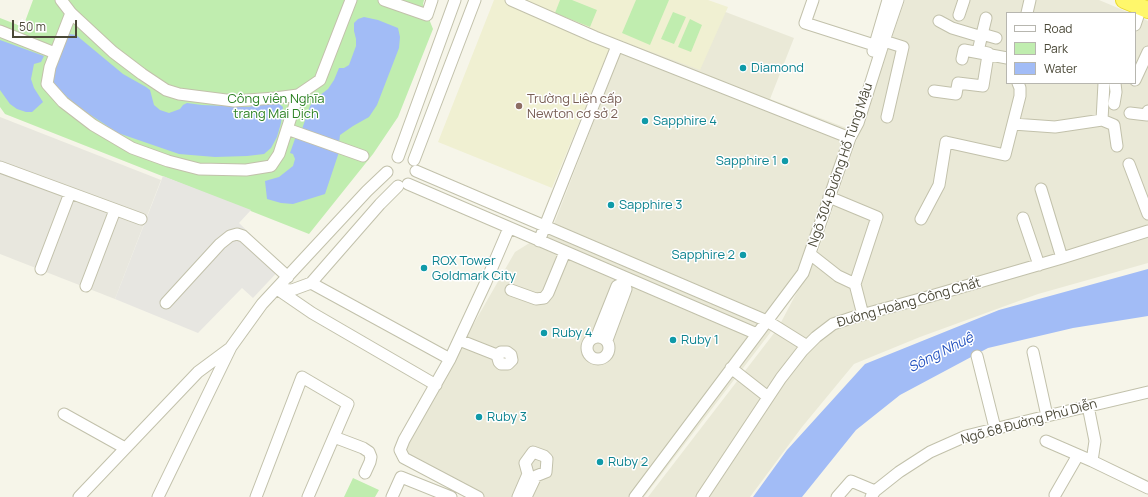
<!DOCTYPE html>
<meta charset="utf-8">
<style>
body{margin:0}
#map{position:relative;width:1148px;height:497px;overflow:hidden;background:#f6f5e9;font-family:Manrope,sans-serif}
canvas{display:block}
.legend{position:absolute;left:1006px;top:12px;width:130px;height:72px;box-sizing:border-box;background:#fff;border:1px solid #b7b6af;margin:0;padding:5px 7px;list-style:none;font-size:12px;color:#4a4837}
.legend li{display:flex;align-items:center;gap:8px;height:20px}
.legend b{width:20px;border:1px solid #b7b6af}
.scale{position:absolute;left:12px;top:20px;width:65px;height:18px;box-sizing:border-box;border:2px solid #4a4837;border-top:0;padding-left:5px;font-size:12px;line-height:14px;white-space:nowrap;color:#4a4837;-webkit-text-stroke:3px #fff;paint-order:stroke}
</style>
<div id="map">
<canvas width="1148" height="497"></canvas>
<ul class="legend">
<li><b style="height:5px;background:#fff"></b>Road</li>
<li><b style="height:11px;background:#c0edaf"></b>Park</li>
<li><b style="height:11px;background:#a2bcf6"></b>Water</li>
</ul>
<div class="scale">50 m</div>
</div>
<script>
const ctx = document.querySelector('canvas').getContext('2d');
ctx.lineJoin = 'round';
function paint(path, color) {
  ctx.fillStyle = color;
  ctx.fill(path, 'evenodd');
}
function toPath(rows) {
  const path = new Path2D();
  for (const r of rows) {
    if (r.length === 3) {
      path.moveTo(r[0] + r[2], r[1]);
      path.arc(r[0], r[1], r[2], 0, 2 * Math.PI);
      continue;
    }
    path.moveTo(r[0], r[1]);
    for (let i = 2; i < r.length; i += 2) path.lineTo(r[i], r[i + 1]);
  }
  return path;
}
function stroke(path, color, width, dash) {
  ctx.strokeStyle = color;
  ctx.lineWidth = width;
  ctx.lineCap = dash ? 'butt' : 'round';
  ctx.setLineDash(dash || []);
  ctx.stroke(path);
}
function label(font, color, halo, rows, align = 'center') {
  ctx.font = font + ' Manrope,sans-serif';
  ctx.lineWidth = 3;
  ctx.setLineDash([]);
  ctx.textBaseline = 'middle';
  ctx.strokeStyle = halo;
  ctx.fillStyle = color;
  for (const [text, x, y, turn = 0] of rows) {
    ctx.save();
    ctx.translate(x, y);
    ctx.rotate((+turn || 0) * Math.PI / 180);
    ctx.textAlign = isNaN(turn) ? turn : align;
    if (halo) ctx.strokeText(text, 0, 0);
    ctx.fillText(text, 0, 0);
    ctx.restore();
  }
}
const residential = toPath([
 [641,0,694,0,794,38,770,99,849,129,802,259,770,333,644,497,476,497,397,457,515,252,552,229],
 [905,0,1099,0,1130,13,1007,13,1007,83,1135,83,1135,15,1148,21,1148,263,1038,294,920,337,854,364,802,427,750,497,648,497,778,328,817,254]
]);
const industrial = toPath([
 [0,117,161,180,115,299,0,254]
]);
const education = toPath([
 [494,0,708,0,728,7,700,70,614,38,552,188,438,142]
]);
const green = toPath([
 [33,0,424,0,423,4,433,29,398,117,373,154,309,234,5,114,0,107,0,18,23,27],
 [560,0,572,0,597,10,590,27,555,13],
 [636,0,669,0,650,45,622,33],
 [673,12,686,17,674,44,661,39],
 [690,19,702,25,691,52,678,47],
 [353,478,379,490,375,497,344,497]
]);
const parking = toPath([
 [163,176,251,210,239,223,283,266,253,298,242,288,198,333,115,299]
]);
const water = toPath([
 [364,17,378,20,398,28,400,37,399,48,377,105,369,117,353,126,340,135,339,143,302,129,310,106,315,99,328,89,334,80,339,68,344,68,349,65,356,46,356,39,354,31,354,23,358,19],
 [69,34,76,35,123,74,146,87,150,90,154,105,160,110,169,113,180,109,183,105,187,103,202,105,249,107,261,103,277,102,283,107,281,123,277,137,271,148,264,154,247,156,215,157,179,154,118,133,77,106,52,83,52,72,61,54],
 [0,40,44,56,41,62,34,64,31,79,34,88,43,102,32,112,26,112,17,109,10,104,0,90],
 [296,136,339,152,325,194,293,204,281,203,267,199,265,181,279,177,293,166,295,159,293,154,290,153],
 [1148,269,1148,316,1073,328,988,348,900,395,856,430,802,497,753,497,787,450,865,364,999,310]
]);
const minor = toPath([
 [61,0,71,13,50,67,47,84,63,102,93,125,132,148,168,161,199,169,246,170,271,166,279,154,298,95,320,80,351,0],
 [384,0,427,15,432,0],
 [511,0,595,37,850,138],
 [813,0,805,23,874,45],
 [71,13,113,52,142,74,166,90,179,94,234,101,275,98,298,95],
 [1027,13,1030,0],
 [959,15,964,0],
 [939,21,952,28,982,37],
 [1135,25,1141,7],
 [0,31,55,53],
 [982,34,996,38],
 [884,41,903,47,887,117],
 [873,51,888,0],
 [962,59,964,50,1007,58],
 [1135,80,1148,52],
 [934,91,956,94,958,83,983,86,988,55,988,53,978,51,986,18],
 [1114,104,1116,92,1115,83],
 [1130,113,1147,115,1148,111],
 [1102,120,1114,125,1117,146],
 [1013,124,1055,127,1102,120,1104,83],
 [287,129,363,156],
 [398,157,455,0],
 [414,160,475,0],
 [1129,164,1148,214],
 [0,167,141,219],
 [416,171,767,321,807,346],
 [408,184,757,334],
 [1041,189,1062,258],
 [829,197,877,217,855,284,863,315],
 [1023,218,1039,265],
 [921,219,939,185,946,142,1005,155,1020,96,1020,88,1018,83],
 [539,241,617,46],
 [810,254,838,276,855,284],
 [41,269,70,193],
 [311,283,450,359],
 [86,286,115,210],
 [277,289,312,313,436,385],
 [278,289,292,290,311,283,380,204,398,186],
 [511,290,536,299,544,298,548,293,565,252],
 [166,303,220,244,230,236,237,234,243,236,288,277],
 [597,336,617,286,624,283,626,278],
 [598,348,11],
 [459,340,497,355,499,362,501,364,508,364,512,360,511,355,507,352,501,352,497,355],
 [607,340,626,289,624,283],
 [1033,352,1047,416],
 [977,356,995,428],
 [731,368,768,397],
 [1088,406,1095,441,1092,461],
 [64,414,125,448],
 [334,437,363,448,369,452,371,457,370,462,365,473],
 [1046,441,1092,461,1148,488],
 [1055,495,1078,455],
 [79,497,198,372,229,349],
 [158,497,231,347,262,304,367,191,387,172],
 [256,497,302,377,348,404,308,497],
 [392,497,401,477,451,497],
 [478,497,404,458,400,450,404,440,450,359,485,284,509,228],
 [518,497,528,474,525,463,533,452,544,456,547,459,546,472,536,476,526,497],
 [635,497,803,273,850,138,858,123,884,41,898,0],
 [702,497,781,378,802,351,816,337,833,324,854,317,931,296,1062,258,1148,231],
 [837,497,851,481,875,491],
 [871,497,875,491,899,472,930,452,966,436,1047,416,1148,392]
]);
const highway = toPath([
 [1124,0,1148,10]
]);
const markers = [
 [743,68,4,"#0f9aa8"],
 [519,106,4,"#8d6e63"],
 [645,121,4,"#0f9aa8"],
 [785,161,4,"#0f9aa8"],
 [611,205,4,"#0f9aa8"],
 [743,255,4,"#0f9aa8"],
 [424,268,4,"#0f9aa8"],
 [544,333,4,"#0f9aa8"],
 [673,340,4,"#0f9aa8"],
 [479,417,4,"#0f9aa8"],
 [600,462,4,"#0f9aa8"]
];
const cultureNames = [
 ["Diamond",751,68],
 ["Sapphire 4",653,121],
 ["Sapphire 1",777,161,"right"],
 ["Sapphire 3",619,205],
 ["Sapphire 2",735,255,"right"],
 ["ROX Tower",432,261],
 ["Goldmark City",432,276],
 ["Ruby 4",552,333],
 ["Ruby 1",681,340],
 ["Ruby 3",487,417],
 ["Ruby 2",608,462]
];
const parkNames = [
 ["Công viên Nghĩa",276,99],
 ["trang Mai Dịch",276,114]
];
const educationNames = [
 ["Trường Liên cấp",527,99],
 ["Newton cơ sở 2",527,114]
];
const streetNames = [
 ["Ngõ 304 Đường Hồ Tùng Mậu",841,165,-71],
 ["Đường Hoàng Công Chất",909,303,-16],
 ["Ngõ 68 Đường Phú Diễn",1029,422,-15]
];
const waterNames = [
 ["Sông Nhuệ",941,353,-27]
];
paint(residential, '#eae9d7');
paint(industrial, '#e8e7de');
paint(education, '#f0f0d2');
paint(green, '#c0edaf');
paint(parking, '#e7e6e1');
paint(water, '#a2bcf6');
stroke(minor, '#c2c1ab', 13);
stroke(highway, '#ead92f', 18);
stroke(minor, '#fff', 11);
stroke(highway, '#fff76b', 16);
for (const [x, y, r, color] of markers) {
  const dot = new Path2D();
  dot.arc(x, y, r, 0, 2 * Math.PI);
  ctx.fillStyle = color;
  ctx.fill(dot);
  stroke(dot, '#fff', 1.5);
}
label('13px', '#0d838f', '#fff', cultureNames, 'left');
label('13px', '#2d8224', '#fff', parkNames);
label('13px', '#785e54', '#fff', educationNames, 'left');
label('13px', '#4a4837', '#fff', streetNames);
label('italic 14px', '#2654c0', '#fff', waterNames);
</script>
